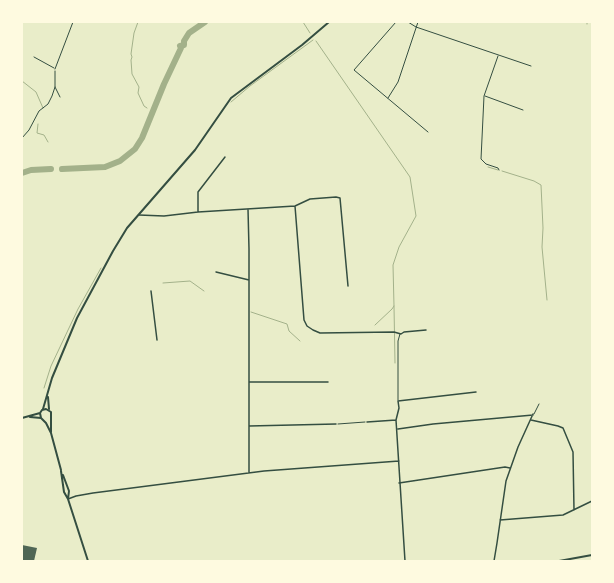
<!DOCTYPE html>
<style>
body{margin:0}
#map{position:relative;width:614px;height:583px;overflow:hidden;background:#e9edc9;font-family:Inter,sans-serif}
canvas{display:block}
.frame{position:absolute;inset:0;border:23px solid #fefae0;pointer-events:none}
</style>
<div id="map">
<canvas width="614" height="583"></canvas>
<div class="frame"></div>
</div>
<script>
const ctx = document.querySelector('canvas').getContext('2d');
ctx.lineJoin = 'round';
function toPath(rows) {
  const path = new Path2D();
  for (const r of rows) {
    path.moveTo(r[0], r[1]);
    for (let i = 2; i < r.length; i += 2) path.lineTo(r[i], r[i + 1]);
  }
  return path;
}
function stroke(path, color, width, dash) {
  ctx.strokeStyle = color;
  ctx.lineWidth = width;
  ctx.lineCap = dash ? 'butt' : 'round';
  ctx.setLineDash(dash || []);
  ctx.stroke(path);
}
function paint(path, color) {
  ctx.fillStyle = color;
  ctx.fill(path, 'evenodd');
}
const stream = toPath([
 [138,22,134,33,131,54,132,57,131,60,132,74,139,87,138,93,144,106,147,108],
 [303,22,310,33],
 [587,22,587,24],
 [316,41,410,177,416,216,399,247,393,265,394,306,392,309,375,325],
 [22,81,36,92,43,108],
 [231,102,250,86,313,40],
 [149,116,150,117],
 [38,124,37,133,44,135,48,142],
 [488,167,498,170],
 [502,171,534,181,541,185,543,228,542,247,547,300],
 [163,283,190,281,204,291],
 [394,306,395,363],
 [251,312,287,324,289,331,300,341],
 [44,388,51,366,78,309,101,268]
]);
const river = toPath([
 [62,169,105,167,120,161,135,149,142,138,164,84,181,48,180,46,184,45,184,41,189,33,205,22],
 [22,173,31,170,51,169]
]);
const building = toPath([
 [22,545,37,548,34,561,22,561]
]);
const path = toPath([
 [34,57,54,68],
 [55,71,55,87,60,97],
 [22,138,29,130,39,111,48,104,52,96,55,87],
 [338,424,365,422]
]);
const service = toPath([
 [396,22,354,70,428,132],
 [408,22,416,27,531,66],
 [498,56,484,96,481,159,486,164,498,168,499,170],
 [55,69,73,22],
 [485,96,523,110],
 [388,98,398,82,418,22],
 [398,400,398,341,400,334],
 [534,414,539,404]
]);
const minor = toPath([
 [295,206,304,320,307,326,313,330,320,333,394,332,401,334,404,332,426,330],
 [248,209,249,249,249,472],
 [198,212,198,192,225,157],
 [139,215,164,216,198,212,295,206,310,199,336,197,340,198,348,286],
 [216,272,249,280],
 [151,291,157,340],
 [249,382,328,382],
 [531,420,558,426,563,428,573,452,574,510],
 [367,422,396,420],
 [249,426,336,424],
 [398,429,433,424,533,415],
 [399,483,505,467,510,468],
 [68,499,76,496,93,493,264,471,399,461],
 [500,520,563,515,592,501],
 [405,561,396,420,399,408,398,401,476,392],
 [494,561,497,543,506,481,518,447,533,414]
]);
const tertiary = toPath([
 [48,397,49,409],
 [43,409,52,378,77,318,113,251,127,228,195,150,231,98,302,45,329,22]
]);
const secondary = toPath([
 [40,413,41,418,46,423,51,433,61,470],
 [40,413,42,410,46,409,51,412,51,432],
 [30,417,41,418],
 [22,418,40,413],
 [61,471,64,492,68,499,88,561],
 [63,475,69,491,68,499],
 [559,561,592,555]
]);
stroke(stream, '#a3b18a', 1);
stroke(river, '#a3b18a', 6);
paint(building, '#4f6655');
stroke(path, '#344e41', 1);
stroke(service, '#344e41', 1);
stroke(minor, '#344e41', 1.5);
stroke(tertiary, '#344e41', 2);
stroke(secondary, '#344e41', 2);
</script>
